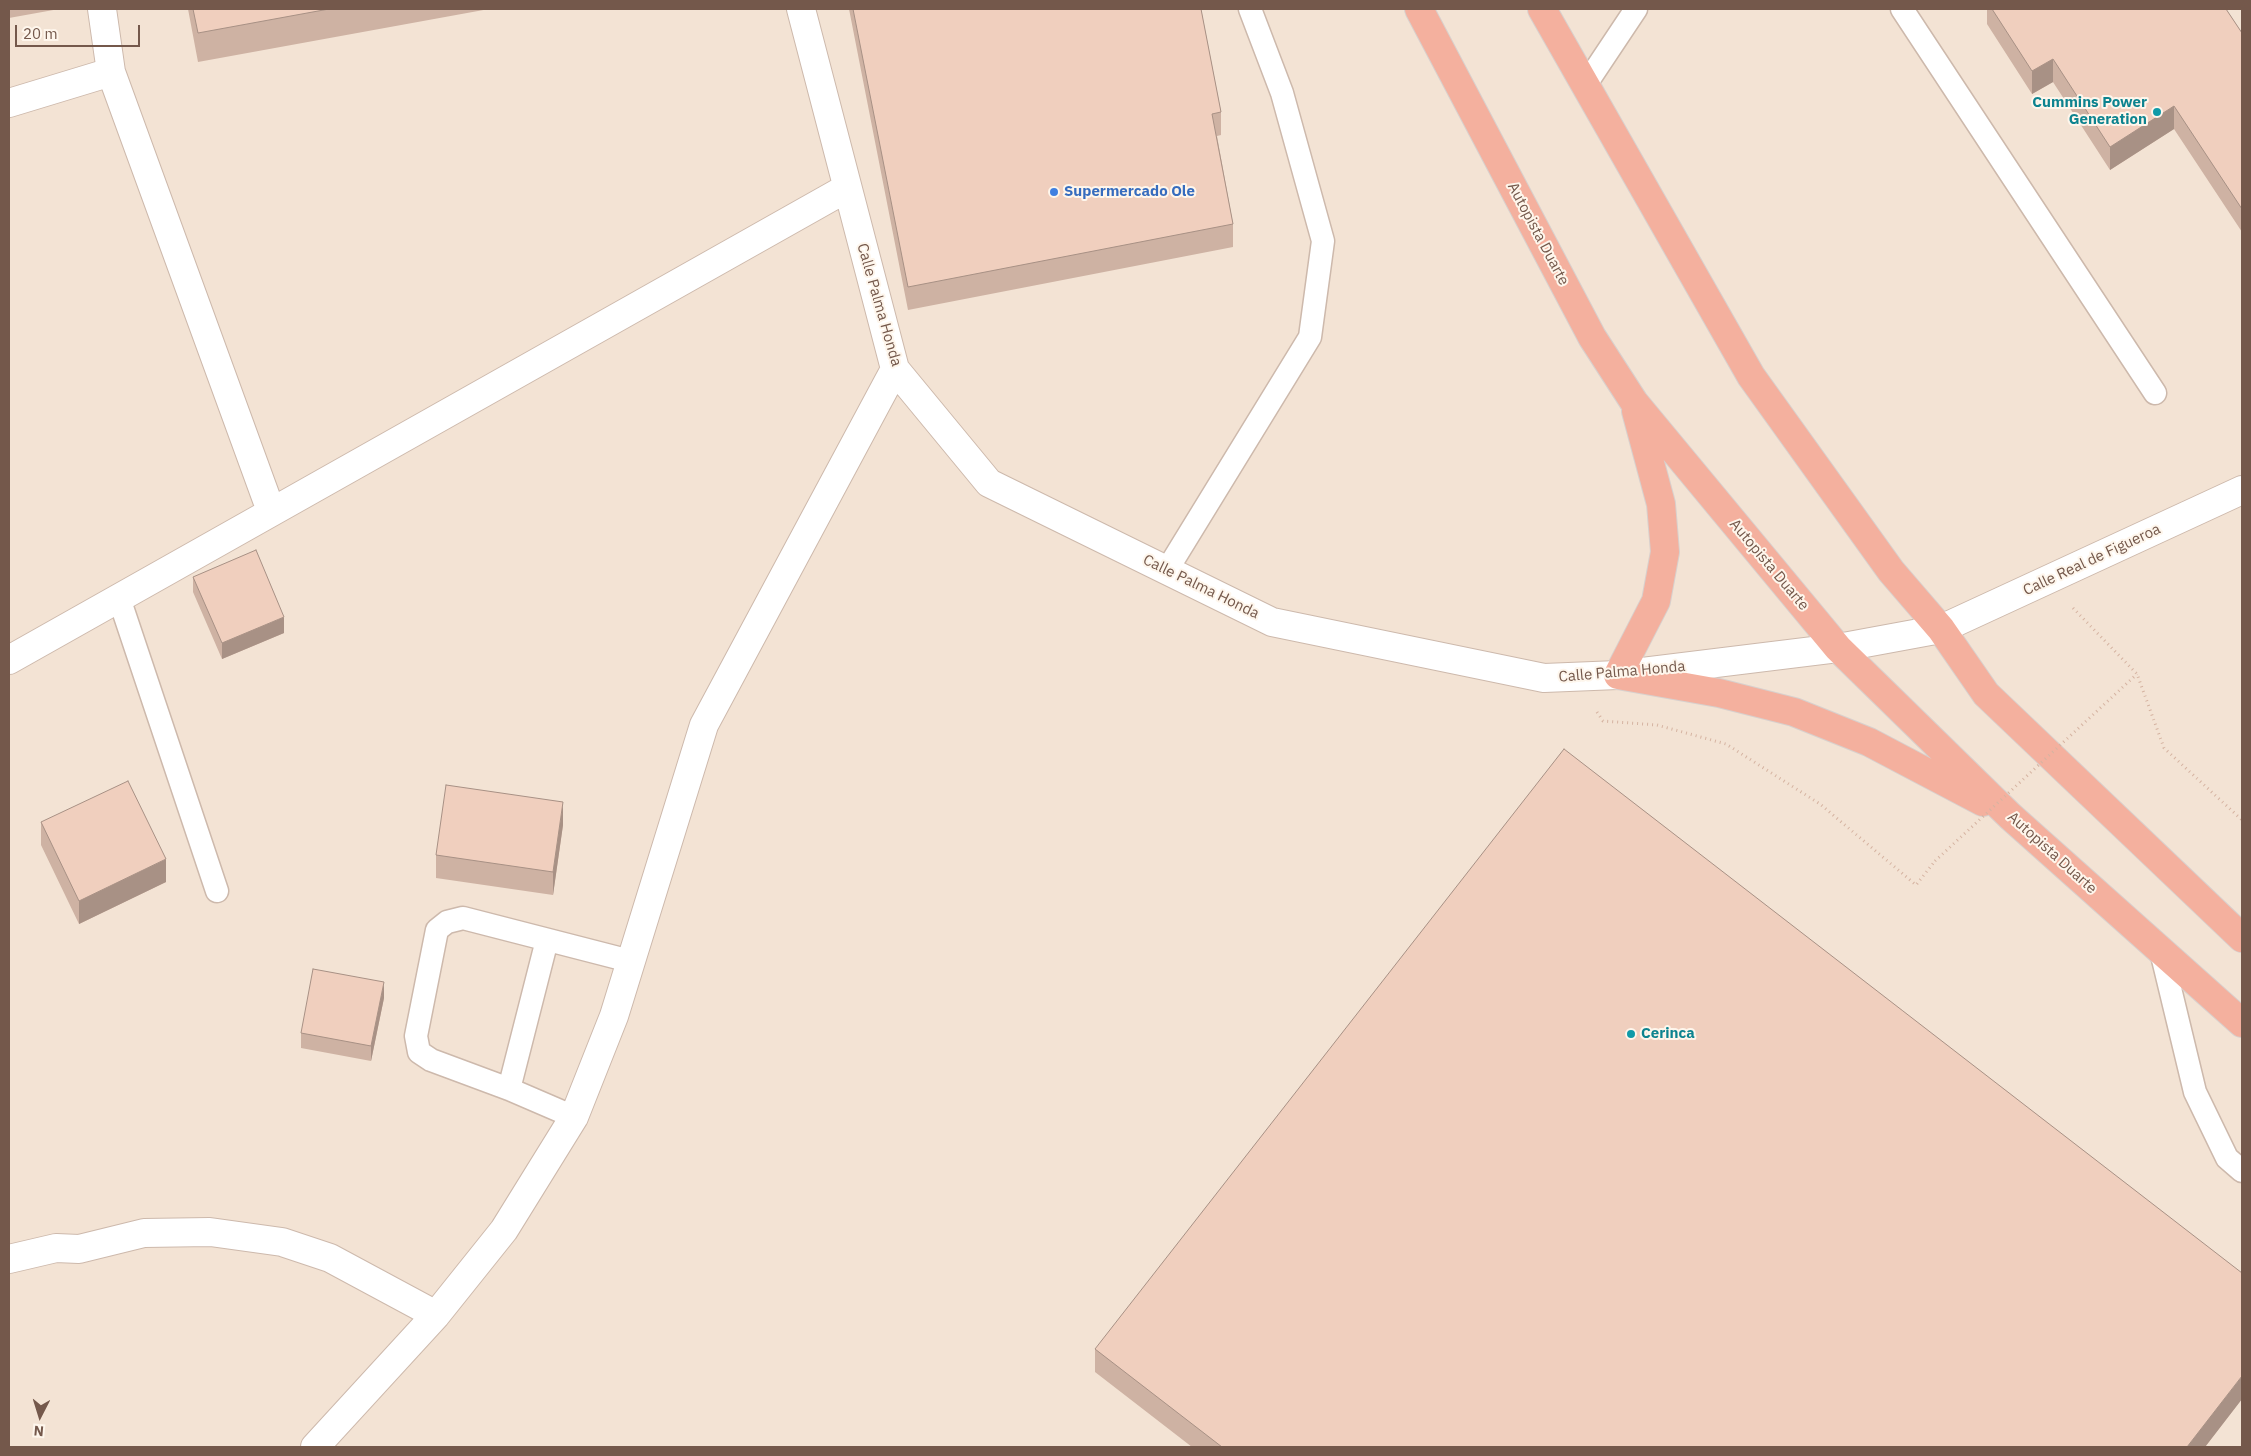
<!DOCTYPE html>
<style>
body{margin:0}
#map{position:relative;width:2251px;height:1456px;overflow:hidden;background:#fcf2e6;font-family:"IBM Plex Sans",sans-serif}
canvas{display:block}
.frame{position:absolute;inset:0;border:10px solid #74584b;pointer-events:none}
.north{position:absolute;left:15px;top:1391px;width:50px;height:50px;-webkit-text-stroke:4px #fef6ec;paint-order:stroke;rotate:185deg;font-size:14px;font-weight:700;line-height:20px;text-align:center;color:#74584b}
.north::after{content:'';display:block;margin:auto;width:18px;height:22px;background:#74584b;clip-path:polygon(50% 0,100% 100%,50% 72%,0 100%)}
.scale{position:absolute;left:15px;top:25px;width:125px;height:22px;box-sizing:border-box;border:2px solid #74584b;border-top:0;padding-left:6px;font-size:15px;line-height:18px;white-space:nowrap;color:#74584b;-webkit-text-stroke:4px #fef6ec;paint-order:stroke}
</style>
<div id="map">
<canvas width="2251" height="1456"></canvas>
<div class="frame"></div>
<div class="north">N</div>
<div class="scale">20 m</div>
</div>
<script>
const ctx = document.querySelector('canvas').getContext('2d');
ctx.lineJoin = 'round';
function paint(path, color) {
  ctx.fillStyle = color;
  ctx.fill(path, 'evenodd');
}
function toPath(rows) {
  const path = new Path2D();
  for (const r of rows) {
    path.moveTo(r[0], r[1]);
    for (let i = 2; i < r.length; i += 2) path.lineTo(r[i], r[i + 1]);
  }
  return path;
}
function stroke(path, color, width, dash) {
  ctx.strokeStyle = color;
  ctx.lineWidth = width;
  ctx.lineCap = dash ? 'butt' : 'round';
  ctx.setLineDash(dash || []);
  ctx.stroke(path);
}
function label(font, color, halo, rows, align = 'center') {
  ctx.font = font + ' "IBM Plex Sans",sans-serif';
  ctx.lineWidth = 4;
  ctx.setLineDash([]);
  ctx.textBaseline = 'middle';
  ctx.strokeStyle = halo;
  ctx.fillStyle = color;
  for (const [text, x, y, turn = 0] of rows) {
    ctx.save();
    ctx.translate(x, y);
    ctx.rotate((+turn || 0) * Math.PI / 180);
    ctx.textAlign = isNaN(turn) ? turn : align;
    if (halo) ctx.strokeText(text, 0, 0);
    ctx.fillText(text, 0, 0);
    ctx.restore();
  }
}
const residential = toPath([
 [9,9,2242,9,2242,1447,9,1447]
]);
const path = toPath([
 [2073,608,2137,674,2164,748,2242,820],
 [1597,712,1603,721,1657,725,1726,744,1820,804,1916,885,1935,861]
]);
const lane = toPath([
 [1902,9,2155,393],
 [1586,84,1636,9],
 [1167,570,1310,337,1323,241,1282,93,1250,9],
 [119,598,217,891],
 [2161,951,2195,1092,2227,1158,2242,1171],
 [509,1089,547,940],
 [574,1117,509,1089,431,1060,419,1052,416,1036,437,930,447,922,463,918,630,961]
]);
const street = toPath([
 [102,9,111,72,271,511],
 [801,9,895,369,989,483,1272,622,1544,678,1618,675,1838,648,1941,629,2242,490],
 [9,103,111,72],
 [9,660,847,188],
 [9,1259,56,1248,79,1249,144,1233,210,1232,282,1242,330,1258,436,1315],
 [315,1447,436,1315,504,1230,574,1117,614,1016,704,725,895,369]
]);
const highway = toPath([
 [1419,9,1592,337,1634,402,1838,648,2010,816,2242,1023],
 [1542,9,1751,376,1891,571,1941,629,1986,694,2242,938],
 [1636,411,1661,504,1665,552,1656,601,1618,675,1719,693,1794,712,1869,742,1983,802]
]);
const pathBridge = toPath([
 [1935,861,2137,674]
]);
const wall = toPath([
 [9,9,59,9,9,18],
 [188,9,489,9,198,62],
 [849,9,1201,9,1221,112,1221,135,1217,136,1233,224,1233,247,908,310],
 [1987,9,2226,9,2242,33,2242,232,2174,129,2110,170,2053,82,2032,94,1987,24],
 [193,577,284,633,222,659,193,592],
 [41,822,166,882,79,924,41,845],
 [563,825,553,895,436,878,436,855],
 [384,998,371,1061,301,1048,301,1033],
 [1095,1349,2242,1399,2205,1447,1192,1447,1095,1372]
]);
const shadedWall = toPath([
 [2053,59,2053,82,2032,94,2032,71],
 [2174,106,2174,129,2110,170,2110,147],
 [284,617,284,633,222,659,222,643],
 [563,802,563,825,553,895,553,872],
 [166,859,166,882,79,924,79,901],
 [384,982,384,998,371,1061,371,1046],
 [2242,1376,2242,1399,2205,1447,2187,1447]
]);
const building = toPath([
 [193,9,329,9,198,33,193,9],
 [853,9,1201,9,1221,112,1212,114,1233,224,908,287,853,9],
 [1992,9,2226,9,2242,33,2242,209,2174,106,2110,147,2053,59,2032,71,1992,9],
 [256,550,284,617,222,643,193,577,256,550],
 [1564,749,2242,1273,2242,1376,2187,1447,1222,1447,1095,1349,1564,749],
 [128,781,166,859,79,901,41,822,128,781],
 [446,785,563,802,553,872,436,855,446,785],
 [313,969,384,982,371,1046,301,1033,313,969]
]);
const markers = [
 [2157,112,5,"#0f9aa8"],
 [1054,192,5,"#3f7fe0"],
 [1631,1034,5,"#0f9aa8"]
];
const cultureNames = [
 ["Cummins Power",2147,103],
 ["Generation",2147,120],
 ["Cerinca",1641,1034,"left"]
];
const shopNames = [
 ["Supermercado Ole",1064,192]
];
const streetNames = [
 ["Autopista Duarte",1538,234,62],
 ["Calle Palma Honda",879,305,74],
 ["Calle Real de Figueroa",2092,560,-25],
 ["Autopista Duarte",1769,565,50],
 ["Calle Palma Honda",1201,587,26],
 ["Calle Palma Honda",1622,672,-5],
 ["Autopista Duarte",2052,853,42]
];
paint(residential, '#f3e3d4');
stroke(lane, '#cdb9ac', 25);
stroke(street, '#cdb9ac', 30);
stroke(highway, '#d8d0cd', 30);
stroke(path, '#d5b3a1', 3, [1, 4]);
stroke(lane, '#fff', 22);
stroke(street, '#fff', 28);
stroke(highway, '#f4b09e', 28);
stroke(pathBridge, '#d5b3a1', 3, [1, 4]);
paint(wall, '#ceb2a3');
paint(shadedWall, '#a89185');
paint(building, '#f0cfbe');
stroke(building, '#a89185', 1);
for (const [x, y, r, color] of markers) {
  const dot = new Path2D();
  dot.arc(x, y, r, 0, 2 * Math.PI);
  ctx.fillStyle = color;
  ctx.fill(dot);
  stroke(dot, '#fef6ec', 2);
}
label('bold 15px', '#0d838f', '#fef6ec', cultureNames, 'right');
label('bold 15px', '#366cbe', '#fef6ec', shopNames, 'left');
label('15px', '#74584b', '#fef6ec', streetNames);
</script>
